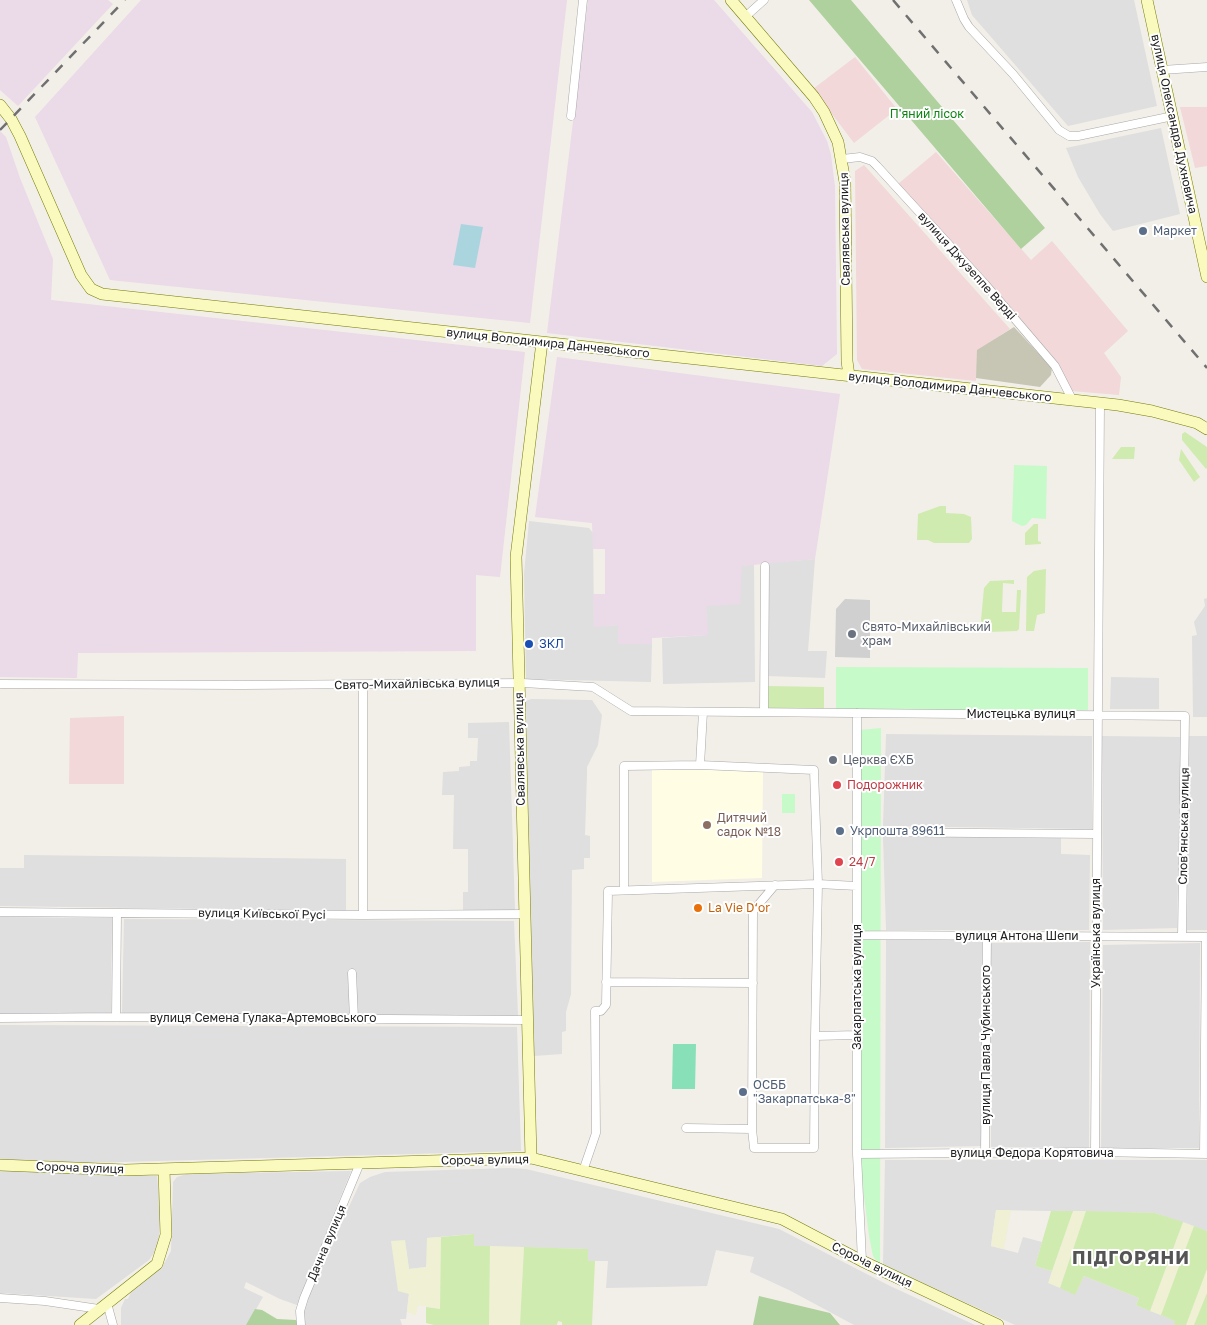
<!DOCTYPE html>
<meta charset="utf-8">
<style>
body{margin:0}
canvas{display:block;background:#f2eee8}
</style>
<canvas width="1207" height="1325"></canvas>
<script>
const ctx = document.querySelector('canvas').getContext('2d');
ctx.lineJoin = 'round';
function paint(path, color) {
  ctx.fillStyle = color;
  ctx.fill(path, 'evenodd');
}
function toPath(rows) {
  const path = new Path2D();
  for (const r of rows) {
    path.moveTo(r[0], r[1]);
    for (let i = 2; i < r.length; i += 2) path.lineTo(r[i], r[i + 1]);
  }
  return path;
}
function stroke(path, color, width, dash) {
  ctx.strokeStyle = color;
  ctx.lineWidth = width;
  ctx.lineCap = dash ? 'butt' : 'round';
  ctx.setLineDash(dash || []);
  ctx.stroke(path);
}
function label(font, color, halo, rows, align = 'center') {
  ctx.font = font + ' "Golos Text",sans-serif';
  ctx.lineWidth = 4;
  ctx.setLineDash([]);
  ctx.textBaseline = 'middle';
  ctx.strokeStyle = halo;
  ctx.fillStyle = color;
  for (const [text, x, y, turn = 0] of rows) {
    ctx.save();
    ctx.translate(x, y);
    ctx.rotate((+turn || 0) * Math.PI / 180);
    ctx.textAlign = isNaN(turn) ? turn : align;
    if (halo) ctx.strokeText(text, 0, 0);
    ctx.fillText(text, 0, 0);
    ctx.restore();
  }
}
const residential = toPath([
 [967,0,1134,0,1157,106,1068,126,972,15],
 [1161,128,1180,214,1113,231,1100,214,1078,177,1066,148],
 [529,521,589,528,593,533,594,626,619,625,618,644,652,644,651,682,526,679,524,574],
 [815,559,808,651,827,651,825,678,767,676,766,563],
 [754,564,755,682,663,684,662,638,707,635,706,606,742,566],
 [1207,598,1207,717,1193,717,1192,636,1197,635,1194,622,1205,606,1204,599],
 [1111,677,1159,678,1159,709,1110,709],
 [531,699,592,700,602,715,598,745,587,767,587,773,585,835,590,836,590,858,584,858,584,869,572,870,571,994,566,1012,566,1031,562,1032,562,1054,534,1056,526,701],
 [509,722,515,911,463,911,463,892,468,892,468,849,453,849,454,795,442,795,443,772,459,771,459,767,470,766,470,761,477,761,478,738,468,738,468,723],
 [886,734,1092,736,1092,829,883,826],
 [1102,736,1181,737,1177,928,1103,930],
 [1188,736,1207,736,1207,930,1187,930],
 [883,836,1061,838,1061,854,1090,855,1089,930,886,930],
 [24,855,346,859,346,911,0,906,0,868,24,868],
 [0,917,112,918,111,1013,0,1014],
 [124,919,514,921,518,1016,356,1015,355,970,350,969,350,1015,122,1013],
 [982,939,981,1146,885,1148,886,940],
 [1090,942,1089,1148,991,1147,991,943],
 [1200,943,1199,1148,1101,1148,1103,945],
 [0,1025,517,1027,521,1151,85,1163,0,1159],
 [885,1160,1207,1160,1207,1231,1155,1213,996,1210,991,1246,1018,1253,1023,1237,1042,1242,1035,1266,1052,1271,1049,1283,1075,1294,1084,1276,1139,1298,1136,1305,1176,1321,1174,1325,1015,1325,883,1265],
 [0,1168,157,1176,160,1210,159,1239,156,1250,149,1260,96,1299,0,1293],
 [510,1168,526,1169,779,1229,890,1286,975,1325,854,1325,789,1290,750,1272,754,1257,716,1250,707,1286,606,1288,608,1261,588,1261,588,1249,473,1246,473,1234,427,1238,427,1267,409,1269,405,1241,409,1293,406,1319,400,1319,402,1325,301,1325,304,1298,321,1257,325,1258,360,1183,370,1177,385,1172],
 [351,1171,297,1305,280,1299,246,1282,244,1288,263,1297,247,1325,121,1325,121,1308,125,1299,128,1299,131,1292,155,1273,165,1262,171,1251,173,1182,177,1177,187,1174]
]);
const commercial = toPath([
 [855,57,897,109,854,143,813,89],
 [1180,107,1207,107,1207,166,1195,168],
 [936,152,1031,260,1052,241,1128,331,1104,353,1121,377,1119,395,1071,391,898,184],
 [864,165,1010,329,978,350,976,381,862,369,857,360,855,171],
 [124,716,124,784,69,784,70,718]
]);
const industrial = toPath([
 [0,0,108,0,113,4,18,106,0,90],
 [141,0,567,0,530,323,110,280,35,117],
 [588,0,714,0,812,112,827,141,831,155,835,187,837,354,822,366,547,333],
 [0,131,6,137,20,178,53,259,51,300,525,352,500,577,476,575,476,651,78,653,77,678,0,677],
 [557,357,840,394,815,559,742,566,740,604,706,606,708,635,652,638,652,644,618,644,618,625,594,627,593,594,605,594,605,549,593,549,592,523,535,517]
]);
const education = toPath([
 [652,769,763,771,762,878,652,882]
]);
const religious = toPath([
 [845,599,870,600,870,658,835,657,836,609]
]);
const construction = toPath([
 [1014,327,1052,368,1051,375,1040,387,976,378,977,350]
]);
const farmland = toPath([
 [996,1210,1011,1210,1004,1249,991,1246],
 [1073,1211,1086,1211,1060,1288,1048,1283],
 [1183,1222,1194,1226,1161,1315,1150,1311],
 [441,1237,440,1309,418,1305,416,1315,407,1312,409,1294,398,1291,391,1241,405,1240,409,1269,426,1267,427,1238],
 [490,1246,524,1247,520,1325,489,1325],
 [1207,1269,1207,1293,1194,1325,1186,1325]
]);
const grass = toPath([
 [1185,432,1207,447,1207,468,1206,469,1182,440,1182,434],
 [1121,447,1135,447,1134,459,1112,459],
 [1181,449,1200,477,1194,482,1179,460],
 [940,506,946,506,946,513,964,514,971,517,972,539,969,543,934,543,928,540,917,540,918,514],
 [1034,524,1038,524,1038,541,1041,542,1041,544,1025,545,1025,533],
 [1046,569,1045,613,1037,615,1034,631,1026,631,1027,577,1034,571],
 [1014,580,1014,584,1003,583,1002,612,1016,612,1017,590,1021,590,1019,629,1017,631,987,632,984,629,981,620,984,588,990,581],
 [766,686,824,687,824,711,766,710],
 [1051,1211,1073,1211,1052,1271,1035,1266],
 [1086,1211,1155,1213,1183,1222,1150,1311,1136,1305,1139,1298,1084,1276,1075,1295,1060,1288],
 [1194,1226,1207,1231,1207,1269,1186,1325,1174,1325,1175,1321,1161,1315],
 [474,1234,474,1246,490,1246,489,1325,434,1325,426,1323,426,1307,440,1309,441,1237],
 [524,1247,588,1249,588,1261,595,1261,592,1325,562,1325,562,1322,558,1321,557,1325,520,1325],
 [1207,1293,1207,1325,1194,1325]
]);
const forest = toPath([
 [809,0,851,0,1045,228,1021,249],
 [759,1296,830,1313,840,1325,753,1325],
 [255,1309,262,1310,277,1319,296,1320,301,1325,246,1325]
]);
const park = toPath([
 [1014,465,1047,466,1046,519,1032,518,1026,525,1022,526,1012,521],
 [836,667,1088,668,1088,710,836,711],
 [881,728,880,1263,879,1264,873,1256,869,1236,860,1164,859,730],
 [782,794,795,794,795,813,782,813]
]);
const pitch = toPath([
 [673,1044,696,1044,695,1089,672,1089]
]);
const water = toPath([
 [461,224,483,227,475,268,453,265]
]);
const street = toPath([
 [956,0,964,19,969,27,1013,74,1059,130,1069,136,1078,136,1173,116],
 [745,17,764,0],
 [1162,70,1207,67],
 [571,116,583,0],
 [842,159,860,157,872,161,877,166,985,284,1055,366,1073,401],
 [0,684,242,685,523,683,593,687,631,711,1185,716,1182,937],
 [703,712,700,765,814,770,818,884,857,886],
 [764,712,765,566],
 [857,713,857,1154,862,1261],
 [857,832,1096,834],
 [624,890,624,766,700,765],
 [0,912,363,915,524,914],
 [363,915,363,685],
 [857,935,1207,937],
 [352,973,354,1019],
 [606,982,753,983],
 [116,1017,117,913],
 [0,1018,116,1017,526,1020],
 [686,1128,752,1129,753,911,775,885],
 [752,1129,754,1148,814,1148,815,1036],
 [1095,1152,1100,403],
 [985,1153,987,936],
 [857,1154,1095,1152,1207,1154],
 [1204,1154,1206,937],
 [583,1171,596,1133,595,1011,601,1011,606,1005,608,891,818,884,815,1036,857,1035],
 [0,1298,45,1301,99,1309],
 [107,1303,113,1325],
 [301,1325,300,1311,304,1298,360,1163]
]);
const secondary = toPath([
 [731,0,814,97,824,112,838,142,845,182,847,361,849,376],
 [1147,0,1207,277],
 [0,105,11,119,20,136,81,275,91,289,102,294,1118,405,1152,411,1197,423,1207,429],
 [531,1158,516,557,542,342],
 [0,1165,125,1170,531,1158,782,1219,862,1261,998,1325],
 [80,1325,157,1264,166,1235,164,1169]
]);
const rail = toPath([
 [893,0,1207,368],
 [0,130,125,0]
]);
const markers = [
 [1143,231,5,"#5c6f8a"],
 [852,634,5,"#6b7280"],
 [529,644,5,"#1a4fb4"],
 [833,760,5,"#6b7280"],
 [837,785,5,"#e0444e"],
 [707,825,5,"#8d6e63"],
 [840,831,5,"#5c6f8a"],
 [839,862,5,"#e0444e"],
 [698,908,5,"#e8710a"],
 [743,1092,5,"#5c6f8a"]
];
const parkNames = [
 ["П'яний лісок",927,114]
];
const streetNames = [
 ["вулиця Олександра Духновича",1174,124,78],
 ["Свалявська вулиця",845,229,-91],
 ["вулиця Джузеппе Верді",967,266,48],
 ["вулиця Володимира Данчевського",548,343,6],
 ["вулиця Володимира Данчевського",950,387,6],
 ["Свято-Михайлівська вулиця",417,684,-1],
 ["Мистецька вулиця",1021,714],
 ["Свалявська вулиця",520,749,-91],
 ["Словʼянська вулиця",1184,826,-89],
 ["вулиця Київської Русі",262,914,1],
 ["Українська вулиця",1096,933,-90],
 ["вулиця Антона Шепи",1017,936],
 ["Закарпатська вулиця",857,987,-90],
 ["вулиця Семена Гулака-Артемовського",263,1018],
 ["вулиця Павла Чубинського",986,1045,-90],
 ["вулиця Федора Корятовича",1032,1153],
 ["Сороча вулиця",485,1160,-1],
 ["Сороча вулиця",80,1168,2],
 ["Дачна вулиця",327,1243,-67],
 ["Сороча вулиця",872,1265,26]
];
const serviceNames = [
 ["Маркет",1153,231],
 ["Укрпошта 89611",850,831],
 ["ОСББ",753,1085],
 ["\"Закарпатська-8\"",753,1099]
];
const worshipNames = [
 ["Свято-Михайлівський",862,627],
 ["храм",862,641],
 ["Церква ЄХБ",843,760]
];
const transitNames = [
 ["ЗКЛ",539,644]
];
const healthNames = [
 ["Подорожник",847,785],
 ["24/7",849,862]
];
const educationNames = [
 ["Дитячий",717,818],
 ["садок №18",717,832]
];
const foodNames = [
 ["La Vie D‘or",708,908]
];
const districtNames = [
 ["ПІДГОРЯНИ",1131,1258]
];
paint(residential, '#e0dfdf');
paint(commercial, '#f2d8d9');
paint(industrial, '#ebdae8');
paint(education, '#fffee4');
paint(religious, '#d0d0d0');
paint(construction, '#c7c6b4');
paint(farmland, '#eff0d4');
paint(grass, '#d0ebaf');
paint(forest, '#afd19e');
paint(park, '#c7fac9');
paint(pitch, '#88e0b9');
paint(water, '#aad5df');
stroke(street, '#a9a9a9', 9);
stroke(secondary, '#757c05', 12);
stroke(street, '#fff', 8);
stroke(secondary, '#fafabe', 11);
stroke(rail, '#707070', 2.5, [10, 10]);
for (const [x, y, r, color] of markers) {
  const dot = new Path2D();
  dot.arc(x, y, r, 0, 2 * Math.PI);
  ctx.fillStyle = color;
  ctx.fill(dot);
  stroke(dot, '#fff', 2);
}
label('12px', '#0c8310', '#fff', parkNames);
label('12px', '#222', '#fff', streetNames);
label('12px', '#4e5e75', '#fff', serviceNames, 'left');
label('12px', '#5b616d', '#fff', worshipNames, 'left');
label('12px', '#164399', '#fff', transitNames, 'left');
label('12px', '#be3a42', '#fff', healthNames, 'left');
label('12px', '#785e54', '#fff', educationNames, 'left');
label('12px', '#c56008', '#fff', foodNames, 'left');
ctx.letterSpacing = '1px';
label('bold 18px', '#555', '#fff', districtNames);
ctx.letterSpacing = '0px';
</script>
